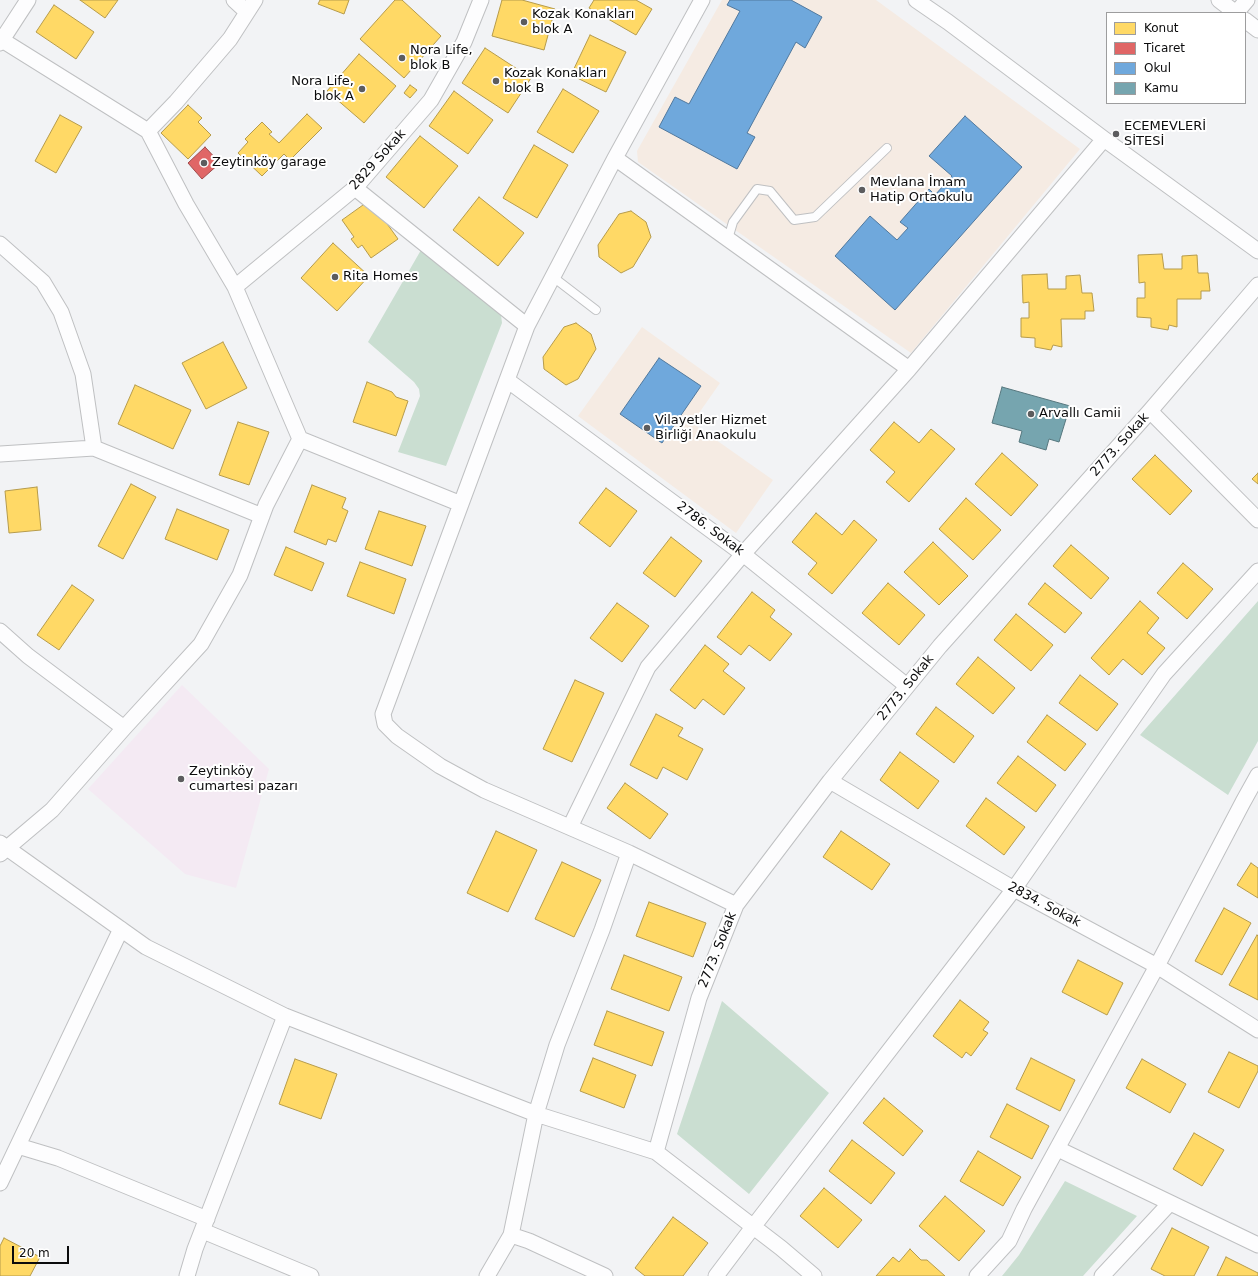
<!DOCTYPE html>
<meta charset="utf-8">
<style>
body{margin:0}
#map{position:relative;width:1258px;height:1276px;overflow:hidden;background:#f2f3f5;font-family:"DejaVu Sans",sans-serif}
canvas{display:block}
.legend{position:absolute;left:1106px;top:12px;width:140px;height:92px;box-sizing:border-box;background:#fff;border:1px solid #9d9d9e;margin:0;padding:5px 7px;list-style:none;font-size:12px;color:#0b0b0c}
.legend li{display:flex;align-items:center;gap:8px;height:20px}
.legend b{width:20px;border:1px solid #9d9d9e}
.scale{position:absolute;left:12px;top:1246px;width:57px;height:18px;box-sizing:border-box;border:2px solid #0b0b0c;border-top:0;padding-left:5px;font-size:12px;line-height:14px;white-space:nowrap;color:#0b0b0c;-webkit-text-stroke:3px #fff;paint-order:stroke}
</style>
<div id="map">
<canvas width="1258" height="1276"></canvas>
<ul class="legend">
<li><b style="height:11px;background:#ffd966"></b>Konut</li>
<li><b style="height:11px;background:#e06666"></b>Ticaret</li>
<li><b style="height:11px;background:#6fa8dc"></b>Okul</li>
<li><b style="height:11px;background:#76a5af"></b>Kamu</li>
</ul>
<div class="scale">20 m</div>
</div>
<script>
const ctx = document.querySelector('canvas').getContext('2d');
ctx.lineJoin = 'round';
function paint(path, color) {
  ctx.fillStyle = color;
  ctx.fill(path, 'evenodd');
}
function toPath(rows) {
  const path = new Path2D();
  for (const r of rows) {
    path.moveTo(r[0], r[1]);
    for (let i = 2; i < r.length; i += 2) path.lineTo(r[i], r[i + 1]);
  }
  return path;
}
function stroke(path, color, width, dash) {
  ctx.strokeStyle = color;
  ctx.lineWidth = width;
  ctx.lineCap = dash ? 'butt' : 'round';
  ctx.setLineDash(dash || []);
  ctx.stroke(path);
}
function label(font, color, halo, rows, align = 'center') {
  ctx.font = font + ' "DejaVu Sans",sans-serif';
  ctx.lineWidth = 4;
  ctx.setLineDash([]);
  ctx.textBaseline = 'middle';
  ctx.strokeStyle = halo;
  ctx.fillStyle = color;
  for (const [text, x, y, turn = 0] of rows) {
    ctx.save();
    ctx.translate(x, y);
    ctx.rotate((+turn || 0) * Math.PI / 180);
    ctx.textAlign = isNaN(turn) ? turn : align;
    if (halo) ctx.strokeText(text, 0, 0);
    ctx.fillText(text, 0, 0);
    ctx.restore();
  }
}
const commercial = toPath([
 [182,685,269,769,236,888,185,874,88,789]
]);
const education = toPath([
 [722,0,876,0,1080,149,911,353,638,162,637,151],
 [642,327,720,383,692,423,773,480,736,533,578,416]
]);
const green = toPath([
 [421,250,495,309,501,315,502,323,446,466,398,452,420,396,419,389,414,382,368,342],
 [1258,601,1258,741,1228,795,1140,735],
 [722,1001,829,1093,749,1194,677,1134],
 [1065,1181,1137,1216,1083,1276,1002,1276,1019,1255]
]);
const homes = toPath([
 [80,0,118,0,105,18,80,0],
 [320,0,349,0,344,14,318,4,320,0],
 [395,0,402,0,441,36,404,78,360,39,395,0],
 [502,0,522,0,555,9,544,50,492,36,502,0],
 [594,0,636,0,652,9,636,35,589,8,594,0],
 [54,5,94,32,76,59,36,32,54,5],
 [590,35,626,52,606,92,571,75,590,35],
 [485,48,531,78,508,113,462,83,485,48],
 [359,54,396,86,364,123,327,91,359,54],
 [410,85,417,90,410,98,404,93,410,85],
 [563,89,599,111,573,153,537,132,563,89],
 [454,91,493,120,468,154,429,126,454,91],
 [188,105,202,118,198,122,211,135,188,159,161,133,188,105],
 [307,114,322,128,290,160,284,154,262,176,238,153,248,142,245,139,262,122,272,132,269,134,279,143,307,114],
 [60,115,82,127,56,173,35,161,60,115],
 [420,136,458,166,424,208,386,177,420,136],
 [534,145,568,165,537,218,503,198,534,145],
 [479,197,524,233,498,266,453,230,479,197],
 [370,200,398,239,371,258,362,245,358,248,351,239,354,237,342,220,370,200],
 [631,211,646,222,651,237,633,267,621,273,599,257,598,245,619,214,631,211],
 [333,243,369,276,337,311,301,278,333,243],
 [1162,254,1164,269,1182,269,1182,256,1197,255,1198,273,1208,273,1210,291,1201,291,1201,299,1177,299,1177,327,1169,325,1168,330,1151,327,1151,318,1137,317,1137,298,1145,298,1145,282,1139,283,1138,255,1162,254],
 [1047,274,1048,289,1066,289,1066,276,1080,275,1082,293,1092,293,1094,311,1085,311,1085,319,1061,319,1062,347,1053,345,1051,350,1035,347,1035,338,1021,337,1021,318,1029,318,1029,302,1023,303,1022,275,1047,274],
 [576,323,591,334,596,349,578,379,566,385,544,369,543,357,564,327,576,323],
 [223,342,247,388,206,409,182,363,223,342],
 [367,382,392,392,396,397,408,401,396,436,353,422,367,382],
 [135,385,191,410,173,449,118,424,135,385],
 [238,422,269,432,249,485,219,475,238,422],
 [894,422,919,443,931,429,955,449,909,502,886,482,895,472,870,450,894,422],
 [1002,453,1038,485,1011,516,975,484,1002,453],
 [1155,455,1192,491,1170,515,1132,479,1155,455],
 [1258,473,1258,484,1252,479,1258,473],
 [131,484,156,497,123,559,98,546,131,484],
 [312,485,346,498,342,508,348,511,336,542,328,539,326,545,294,532,312,485],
 [37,487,41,530,9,533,5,491,37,487],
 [606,488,637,511,610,547,579,523,606,488],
 [966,498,1001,530,973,560,939,529,966,498],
 [177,509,229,530,217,560,165,539,177,509],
 [379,511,426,526,412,566,365,549,379,511],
 [816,513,842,535,854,520,877,540,832,594,808,574,817,563,792,542,816,513],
 [671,537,702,561,675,597,643,573,671,537],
 [933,542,968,576,939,605,904,572,933,542],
 [1071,545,1109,578,1091,599,1053,566,1071,545],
 [286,547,324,563,312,591,274,575,286,547],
 [360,562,406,579,394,614,347,596,360,562],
 [1183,563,1213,589,1187,619,1157,593,1183,563],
 [888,583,925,615,899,645,862,613,888,583],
 [1045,583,1082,613,1065,633,1028,604,1045,583],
 [72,585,94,600,59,650,37,635,72,585],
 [752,592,775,610,770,617,792,634,770,661,749,645,741,655,717,637,752,592],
 [1140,601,1159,618,1147,633,1165,648,1142,675,1123,659,1109,675,1091,658,1140,601],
 [617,603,649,626,622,662,590,638,617,603],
 [1016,614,1053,645,1031,671,994,640,1016,614],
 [705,645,729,664,723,671,745,688,724,715,703,699,695,709,670,690,705,645],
 [978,657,1015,688,993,714,956,684,978,657],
 [1080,675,1118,704,1097,731,1059,703,1080,675],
 [575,680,604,693,572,762,543,749,575,680],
 [936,707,974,736,954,763,916,734,936,707],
 [656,714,683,728,678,736,703,749,687,780,663,767,657,779,630,765,656,714],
 [1047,715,1086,744,1065,771,1027,742,1047,715],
 [900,752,939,781,918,809,880,780,900,752],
 [1018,756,1056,785,1036,812,997,783,1018,756],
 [625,783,668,814,650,839,607,808,625,783],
 [986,798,1025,827,1004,855,966,826,986,798],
 [496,831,537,850,508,912,467,893,496,831],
 [841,831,890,864,872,890,823,857,841,831],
 [562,862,601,880,574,937,535,919,562,862],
 [1251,863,1258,868,1258,898,1237,885,1251,863],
 [649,902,706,923,693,957,636,936,649,902],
 [1224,908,1251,923,1222,975,1195,961,1224,908],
 [1257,935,1258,936,1258,1000,1229,985,1257,935],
 [624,955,682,977,669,1011,611,989,624,955],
 [1078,960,1123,983,1107,1015,1062,992,1078,960],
 [960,1000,989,1022,983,1030,988,1033,971,1056,966,1052,962,1058,933,1036,960,1000],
 [607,1011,664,1032,652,1066,594,1045,607,1011],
 [1229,1052,1258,1066,1258,1071,1239,1108,1208,1092,1229,1052],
 [593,1058,636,1075,624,1108,580,1091,593,1058],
 [1031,1058,1075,1080,1060,1111,1016,1089,1031,1058],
 [295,1059,337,1074,321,1119,279,1104,295,1059],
 [1142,1059,1186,1084,1170,1113,1126,1088,1142,1059],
 [884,1098,923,1131,903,1156,863,1123,884,1098],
 [1007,1104,1049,1126,1032,1159,990,1137,1007,1104],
 [1194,1133,1224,1150,1202,1186,1173,1169,1194,1133],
 [852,1140,895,1173,871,1204,829,1171,852,1140],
 [978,1151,1021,1177,1003,1206,960,1181,978,1151],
 [824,1188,862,1220,838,1248,800,1216,824,1188],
 [945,1196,985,1231,959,1261,919,1226,945,1196],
 [673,1217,708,1243,683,1276,645,1276,635,1268,673,1217],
 [1172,1228,1209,1247,1194,1276,1165,1276,1151,1269,1172,1228],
 [4,1238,40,1257,30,1276,0,1276,0,1246,4,1238],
 [910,1249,921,1260,927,1260,945,1276,876,1276,893,1257,899,1262,910,1249],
 [1226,1257,1258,1273,1258,1276,1217,1276,1226,1257]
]);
const shops = toPath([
 [205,147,220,163,202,179,188,163,205,147]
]);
const schools = toPath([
 [730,0,791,0,822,17,805,48,796,42,747,133,755,137,737,169,659,127,675,97,689,104,740,11,727,5,730,0],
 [965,116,1022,167,895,310,835,256,870,216,897,240,908,228,900,222,929,189,935,195,952,176,929,156,965,116],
 [659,358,701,386,662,443,620,414,659,358]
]);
const public = toPath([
 [1002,387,1070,406,1059,442,1049,439,1046,450,1019,442,1022,431,992,423,1002,387]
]);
const service = toPath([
 [728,239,733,222,757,189,770,191,794,220,815,217,887,148],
 [553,277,596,310]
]);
const minor = toPath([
 [234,0,247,12],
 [702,0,615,158,527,326,383,714,385,724,397,736,440,766,484,790,629,853,736,905],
 [916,0,948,22,1104,139,1258,251],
 [1219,0,1236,13],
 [1236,13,1247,0],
 [1245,20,1258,30],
 [2,40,148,131,186,204,235,287,300,439,461,504],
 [0,43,28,0],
 [148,131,176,102,230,39,255,0],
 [615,158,909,369],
 [355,188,527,326],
 [0,244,43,282,61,312,83,374,94,448],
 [235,287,355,188,431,100,464,42,481,0],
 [507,380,743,554,907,686],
 [1150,411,1258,520],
 [0,454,94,448,262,516],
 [0,631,28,656,124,728],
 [830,781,1014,889,1157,966,1258,1030],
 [570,827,648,667,743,554,909,369,1104,139],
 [0,843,146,947,285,1016,536,1114,557,1045,602,930,629,853],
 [0,854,52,810,124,728,201,644,240,575,266,505,300,439],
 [18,1146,58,1158,207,1219],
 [1058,1149,1258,1245],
 [656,1152,699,998,736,905,830,781,940,646,1150,411,1258,285],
 [0,1183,121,929],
 [203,1231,311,1276],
 [187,1276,195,1249,285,1016],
 [487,1276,511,1235],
 [605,1276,529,1241,511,1235,536,1114,656,1152,781,1248,814,1276],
 [716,1276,753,1227,1014,889,1164,674,1258,571],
 [977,1276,1009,1241,1024,1209,1157,966,1243,802,1258,775],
 [1102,1276,1170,1203]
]);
const markers = [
 [524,22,4,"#5c5c5e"],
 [402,58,4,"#5c5c5e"],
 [496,81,4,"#5c5c5e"],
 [362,89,4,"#5c5c5e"],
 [1116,134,4,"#5c5c5e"],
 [204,163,4,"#5c5c5e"],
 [862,190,4,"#5c5c5e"],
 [335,277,4,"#5c5c5e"],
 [1031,414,4,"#5c5c5e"],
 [647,428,4,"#5c5c5e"],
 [181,779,4,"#5c5c5e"]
];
const poiNames = [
 ["Kozak Konakları",532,15],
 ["blok A",532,30],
 ["Nora Life,",410,51],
 ["blok B",410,66],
 ["Kozak Konakları",504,74],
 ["blok B",504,89],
 ["Nora Life,",354,82,"right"],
 ["blok A",354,97,"right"],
 ["ECEMEVLERİ",1124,127],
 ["SİTESİ",1124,142],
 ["Zeytinköy garage",212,163],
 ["Mevlana İmam",870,183],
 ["Hatip Ortaokulu",870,198],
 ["Rita Homes",343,277],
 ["Arvallı Camii",1039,414],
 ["Vilayetler Hizmet",655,421],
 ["Birliği Anaokulu",655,436],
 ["Zeytinköy",189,772],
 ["cumartesi pazarı",189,787]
];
const streetNames = [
 ["2829 Sokak",378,160,-48],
 ["2773. Sokak",1120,445,-48],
 ["2786. Sokak",710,529,37],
 ["2773. Sokak",906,688,-51],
 ["2834. Sokak",1044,905,28],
 ["2773. Sokak",718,950,-68]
];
paint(commercial, '#f4eaf3');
paint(education, '#f5ebe3');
paint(green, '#caded1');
paint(homes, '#ffd966');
stroke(homes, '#b69b4b', 1);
paint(shops, '#e06666');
stroke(shops, '#a04b4b', 1);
paint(schools, '#6fa8dc');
stroke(schools, '#51799e', 1);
paint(public, '#76a5af');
stroke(public, '#56777e', 1);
stroke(service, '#bfc0c2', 10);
stroke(minor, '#bfc0c2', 17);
stroke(service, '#fdfdfe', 8);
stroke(minor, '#fdfdfe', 15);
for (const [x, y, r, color] of markers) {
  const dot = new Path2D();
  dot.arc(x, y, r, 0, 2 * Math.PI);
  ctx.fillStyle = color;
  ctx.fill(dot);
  stroke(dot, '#fff', 1.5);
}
label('13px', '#0b0b0c', '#fff', poiNames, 'left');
label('13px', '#0b0b0c', '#fff', streetNames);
</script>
